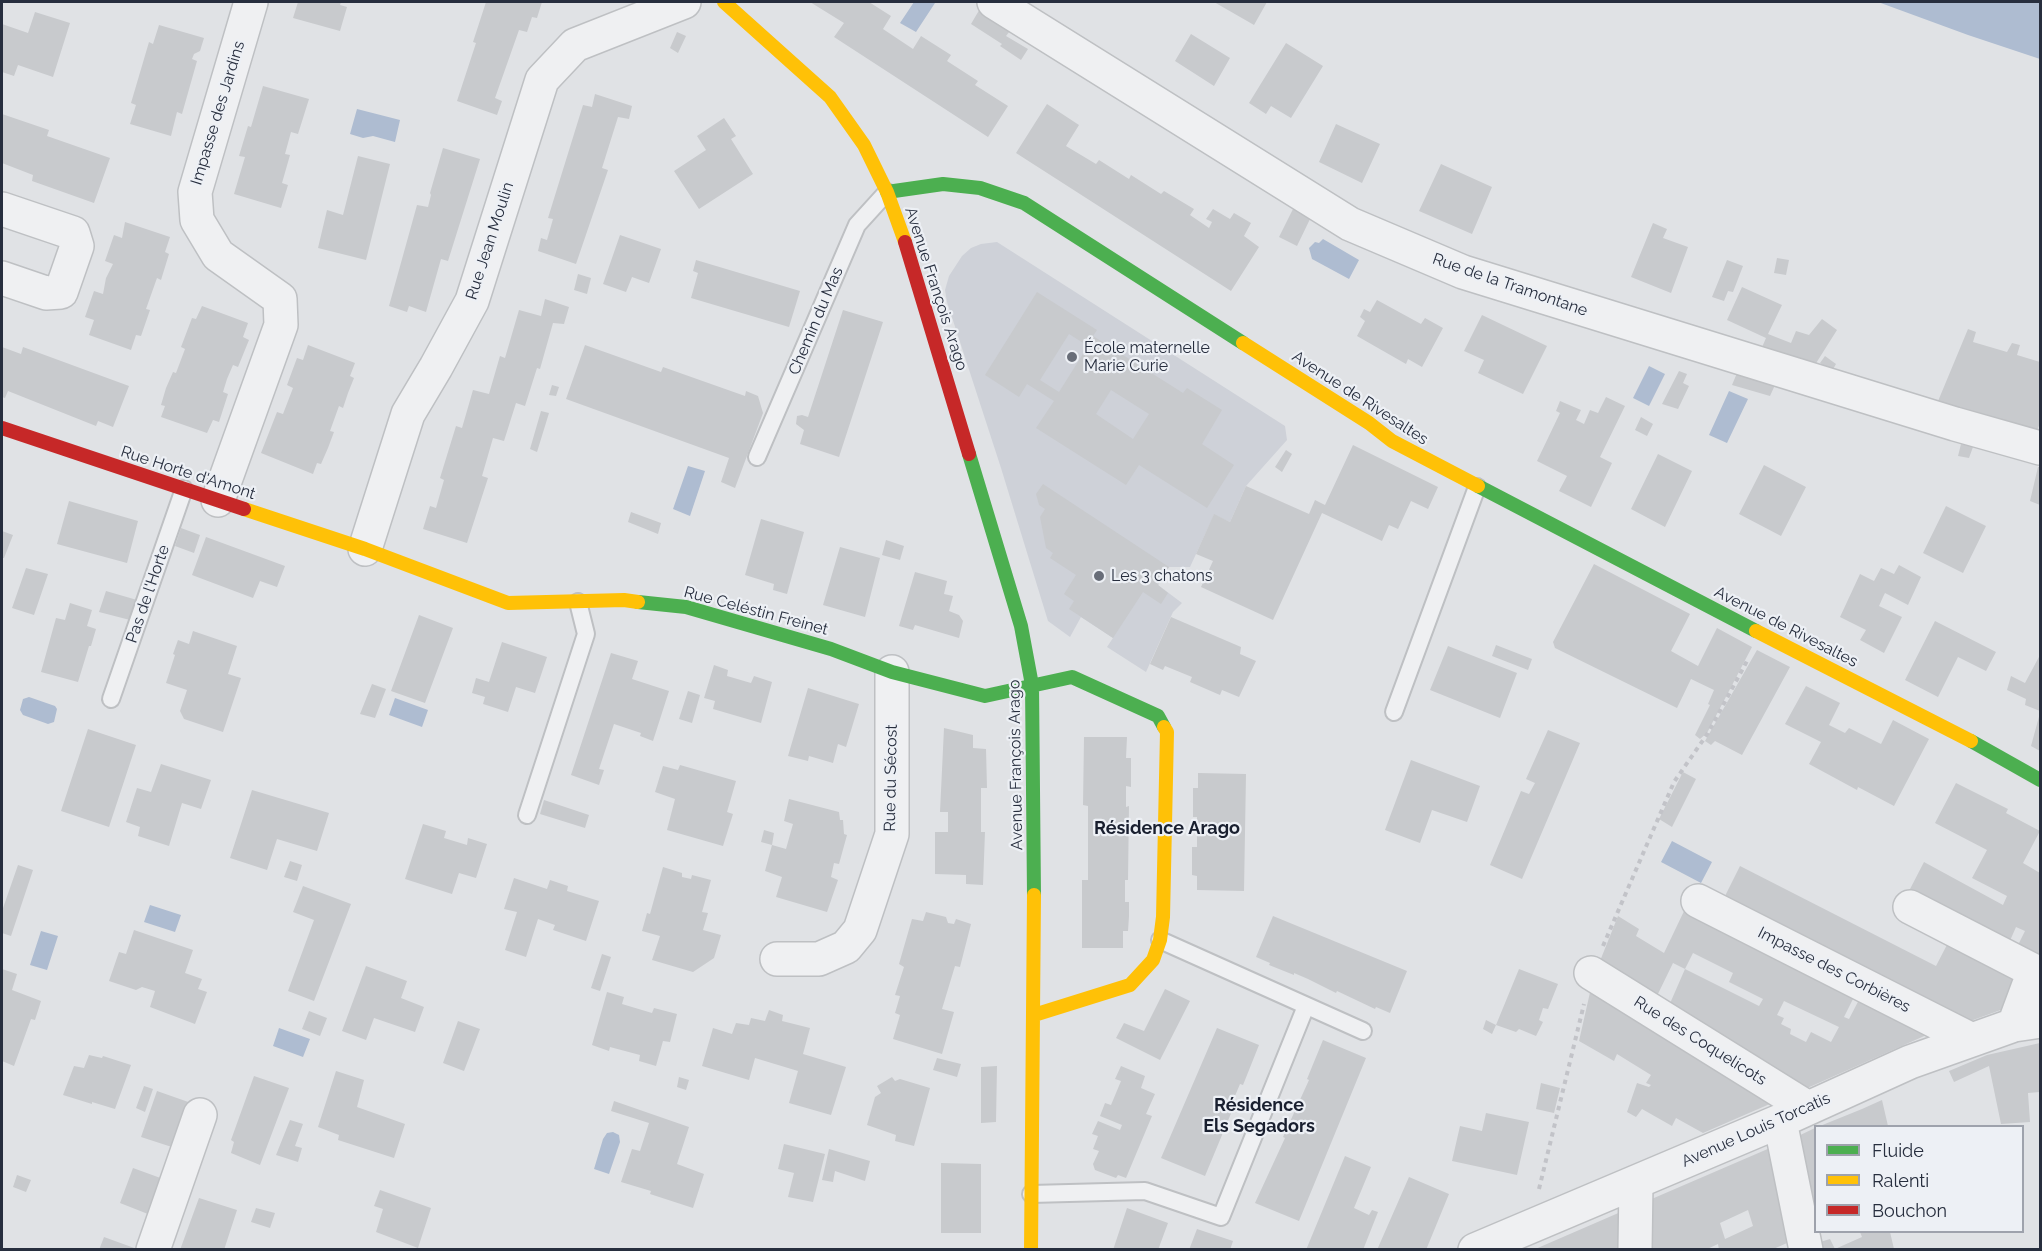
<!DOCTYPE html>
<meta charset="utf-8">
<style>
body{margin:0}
#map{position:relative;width:2042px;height:1251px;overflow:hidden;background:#e0e2e5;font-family:Raleway,sans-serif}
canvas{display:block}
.frame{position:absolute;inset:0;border:3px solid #272e3e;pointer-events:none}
.legend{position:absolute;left:1814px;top:1125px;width:210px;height:108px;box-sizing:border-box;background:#edf0f5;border:2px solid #9ea2ac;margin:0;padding:8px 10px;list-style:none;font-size:18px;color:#272e3e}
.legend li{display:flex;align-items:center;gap:12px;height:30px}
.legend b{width:30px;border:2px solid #9ea2ac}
</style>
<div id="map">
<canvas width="2042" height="1251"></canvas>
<div class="frame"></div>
<ul class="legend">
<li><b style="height:8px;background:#4caf50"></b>Fluide</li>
<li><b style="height:8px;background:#ffc107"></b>Ralenti</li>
<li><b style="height:8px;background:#c62828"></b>Bouchon</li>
</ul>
</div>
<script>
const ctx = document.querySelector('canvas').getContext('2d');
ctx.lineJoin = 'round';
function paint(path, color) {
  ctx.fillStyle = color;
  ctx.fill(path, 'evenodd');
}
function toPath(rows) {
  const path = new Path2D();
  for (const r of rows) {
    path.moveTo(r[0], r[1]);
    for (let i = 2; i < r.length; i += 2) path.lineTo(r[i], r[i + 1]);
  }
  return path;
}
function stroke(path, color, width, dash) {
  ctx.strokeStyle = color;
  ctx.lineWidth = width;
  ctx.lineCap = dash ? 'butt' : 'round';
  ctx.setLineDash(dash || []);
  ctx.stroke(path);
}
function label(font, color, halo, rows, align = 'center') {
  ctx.font = font + ' Raleway,sans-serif';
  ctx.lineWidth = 4.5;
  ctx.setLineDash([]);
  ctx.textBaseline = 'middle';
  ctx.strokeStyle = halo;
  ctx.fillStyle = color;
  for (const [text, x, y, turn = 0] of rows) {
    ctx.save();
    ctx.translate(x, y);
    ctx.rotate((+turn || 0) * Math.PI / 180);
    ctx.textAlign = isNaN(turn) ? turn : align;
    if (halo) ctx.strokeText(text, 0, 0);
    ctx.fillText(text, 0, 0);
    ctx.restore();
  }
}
const built = toPath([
 [997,242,1285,426,1287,440,1246,486,1230,522,1214,515,1190,567,1169,567,1158,585,1182,603,1173,612,1146,672,1107,647,1113,638,1081,617,1070,637,1048,621,1001,468,947,302,945,290,949,276,962,256,971,248,981,244]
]);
const water = toPath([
 [914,2,935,3,916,32,900,23],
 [1878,2,2040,2,2040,59,1968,35],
 [357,109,400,120,395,142,373,136,363,138,350,134],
 [1323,239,1359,260,1349,279,1312,259,1309,248,1315,242,1319,243],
 [1649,366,1665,374,1649,406,1633,398],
 [1729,391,1748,399,1727,443,1709,435],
 [688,466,705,471,690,516,673,509],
 [29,697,55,706,57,709,54,722,48,724,23,715,20,710,23,699],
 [395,698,428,710,422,727,389,715],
 [1672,841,1712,862,1701,883,1661,862],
 [150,905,181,915,175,932,144,922],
 [41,931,58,936,47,970,30,965],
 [279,1028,310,1039,303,1057,273,1046],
 [613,1132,619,1135,620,1142,609,1174,594,1169,603,1139,607,1133]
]);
const building = toPath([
 [298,2,341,2,340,5,347,7,340,31,293,18],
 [486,2,542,2,537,18,532,17,527,32,519,30,495,98,502,101,497,115,457,101,476,43,473,42],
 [810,2,869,2,891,16,883,29,913,49,921,36,951,55,947,61,978,81,975,85,1008,106,988,137,834,37,844,23],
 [1214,2,1267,2,1254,25],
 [981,7,1013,27,1006,36,1028,49,1021,60,1000,46,1002,44,971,24],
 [35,12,70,23,53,77,18,65,14,76,2,72,2,24,28,33],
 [159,25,204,38,200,51,194,54,192,59,197,61,182,114,177,112,171,136,130,124,136,105,131,103,149,42,153,44],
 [677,32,686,36,678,53,670,48],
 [1191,34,1230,58,1214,86,1175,61],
 [1286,43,1323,66,1291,118,1271,106,1266,114,1249,103],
 [263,86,309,99,298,134,291,132,285,154,290,155,282,183,288,185,281,208,234,194,245,157,239,156,248,126,251,127],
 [595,94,632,106,629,119,618,117,602,168,608,170,576,264,538,251,541,238,547,240,553,219,548,218,583,105,592,107],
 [1047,104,1079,125,1066,146,1096,164,1099,160,1129,179,1131,175,1161,194,1164,191,1194,209,1190,215,1209,228,1212,222,1206,219,1213,209,1230,219,1234,213,1251,223,1244,236,1259,247,1231,291,1016,153],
 [2,114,49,130,47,136,110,158,94,203,32,181,33,175,2,163],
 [724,118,736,136,731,139,753,174,699,209,674,171,706,150,697,136],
 [1336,124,1380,144,1362,183,1319,162],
 [443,148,480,159,448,261,441,259,426,312,409,306,407,312,389,306,417,205,428,207,431,195,430,193],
 [358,156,390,164,366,260,318,248,327,210,343,215],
 [1441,164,1492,187,1472,234,1419,211],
 [1294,207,1311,217,1297,246,1279,237],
 [125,222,170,237,165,252,169,254,161,280,157,278,146,309,150,310,141,336,136,335,131,350,89,335,94,320,85,317,94,291,103,294,106,278,113,264,105,261,114,235,122,238],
 [1653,223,1667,229,1663,238,1688,247,1671,293,1631,277],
 [620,235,661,249,649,283,632,277,626,292,603,284],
 [1777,258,1789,260,1786,275,1774,273],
 [696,260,800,291,789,327,691,298,698,273,693,271],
 [1727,260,1743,266,1733,292,1728,291,1724,301,1712,297],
 [578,274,591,278,587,294,574,290],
 [1742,287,1782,305,1768,334,1791,343,1796,331,1809,335,1822,319,1837,330,1813,368,1760,352,1766,338,1727,320],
 [1037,292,1097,330,1093,336,1183,393,1187,388,1222,410,1202,444,1234,465,1207,508,1139,465,1126,485,1036,428,1054,401,1027,384,1019,397,985,375],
 [1069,334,1088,346,1059,392,1040,380],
 [1111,390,1149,414,1133,439,1096,414],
 [545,299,569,307,564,324,553,323,540,369,537,368,525,406,516,403,504,441,493,438,482,476,488,478,467,543,423,529,430,506,436,508,444,480,440,478,456,426,462,428,473,390,489,394,500,356,505,358,519,310,541,316],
 [1377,300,1421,324,1425,318,1443,328,1422,367,1408,359,1406,364,1357,336,1365,321,1360,317,1364,309,1370,312],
 [202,306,248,323,243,337,249,340,238,367,233,365,227,379,223,392,228,394,219,422,213,420,207,433,161,417,165,406,161,405,166,388,173,372,176,373,185,349,181,347,192,318,196,319],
 [843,310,883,322,839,457,800,444,804,430,796,424,797,416,802,415,808,417],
 [1482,315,1547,346,1523,394,1478,373,1484,360,1464,351],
 [1968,329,1976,332,1973,342,2007,352,2012,343,2020,345,2017,355,2040,362,2040,423,2035,436,1936,406],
 [308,345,355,363,350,376,354,378,348,393,343,408,339,406,330,431,334,432,328,448,321,464,317,463,313,474,261,453,277,412,283,414,293,388,287,385,297,358,303,360],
 [585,345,661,372,663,367,745,396,746,391,758,396,763,413,735,488,721,482,729,458,566,399],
 [2,347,21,354,23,347,129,386,113,427,98,421,96,426,8,391,5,398,2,397],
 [1825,356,1836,364,1832,371,1820,363],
 [1679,371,1687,374,1683,383,1689,386,1678,409,1662,404],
 [1737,373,1775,385,1770,396,1732,385],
 [552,385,559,387,556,396,549,395],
 [1606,397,1625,406,1600,457,1612,463,1591,507,1559,491,1567,476,1537,461,1560,413,1556,411,1560,401,1581,410,1576,420,1584,424,1590,410,1598,413],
 [541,411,549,413,537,452,530,449],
 [1641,417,1653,424,1647,436,1635,430],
 [1961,444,1973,447,1969,458,1958,456],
 [1353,445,1438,487,1428,509,1411,501,1398,529,1389,525,1382,541,1322,513,1273,620,1201,587,1213,561,1196,554,1214,514,1230,522,1246,486,1309,514,1315,500,1325,505],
 [1286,450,1292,454,1282,472,1275,467],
 [1658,454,1692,471,1665,527,1631,509],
 [1764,465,1806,487,1781,536,1739,514],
 [2038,467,2040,467,2040,505,2030,501],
 [1043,484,1169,567,1158,585,1168,593,1161,604,1143,592,1113,638,1069,609,1074,601,1064,594,1076,575,1050,558,1053,553,1046,548,1040,517,1045,509,1039,505,1036,494],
 [69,501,138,521,127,563,57,544],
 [1946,506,1986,526,1963,573,1923,553],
 [631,512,661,523,658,534,628,522],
 [761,519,804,532,787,594,773,590,774,584,745,575],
 [181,528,200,535,194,553,175,546],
 [2,531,13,535,4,558,2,558],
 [206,537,285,566,277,587,260,581,253,598,192,575],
 [886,540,904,546,900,560,882,555],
 [840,547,880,558,865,617,823,605],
 [1594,564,1690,614,1671,651,1698,666,1717,628,1752,647,1707,733,1700,739,1695,735,1710,705,1708,704,1714,690,1691,679,1677,708,1555,648,1553,642],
 [1899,565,1921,577,1908,605,1885,593,1883,597,1879,606,1902,617,1884,653,1860,640,1866,630,1840,617,1860,574,1874,581,1881,568,1894,574],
 [26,568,48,574,34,615,12,608],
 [915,572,947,581,944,594,953,596,949,611,959,615,963,621,959,638,915,625,913,630,899,626],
 [106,591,137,600,130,620,99,612],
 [70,603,92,610,87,626,96,629,91,646,89,646,78,682,41,672,56,618,65,620],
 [419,615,453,628,425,703,391,691],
 [1171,617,1241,647,1240,654,1256,661,1239,697,1222,690,1220,695,1190,682,1192,677,1165,666,1163,670,1150,664],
 [1935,621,1996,652,1986,671,1958,657,1938,697,1905,680],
 [193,631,237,646,228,674,241,678,223,732,184,719,180,711,187,690,166,683,175,655,173,654,178,640,189,644],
 [502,642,547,657,535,693,516,687,508,712,483,704,485,697,472,693,476,678,489,682],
 [1496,645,1532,659,1528,670,1492,656],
 [1448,646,1517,673,1500,718,1430,690],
 [1757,650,1790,667,1742,755,1715,741,1711,745,1705,741],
 [611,653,638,661,632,679,669,691,653,741,640,736,641,733,614,724,599,769,604,770,599,785,571,775],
 [2040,655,2040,711,2025,705,2026,699,2007,690,2011,676,2025,683],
 [714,665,728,670,727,676,751,683,754,676,772,682,761,723,713,709,715,701,704,698],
 [372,684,386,689,375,718,360,714],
 [1806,686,1840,703,1829,725,1845,733,1849,728,1881,744,1893,720,1929,739,1894,806,1858,787,1857,790,1809,764,1821,742,1785,724],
 [808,688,859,704,846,747,838,744,833,763,809,756,808,761,788,756],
 [688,691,700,695,692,723,679,719],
 [2040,713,2040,751,2031,746],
 [944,728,973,735,973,748,986,749,987,788,981,788,981,832,985,832,983,885,966,884,966,875,935,874,935,832,948,832,948,812,940,812],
 [88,729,136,745,109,827,61,811],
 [1548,730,1580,743,1522,879,1490,865,1521,791,1529,794,1535,783,1526,779],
 [1084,737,1127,737,1126,758,1131,758,1131,787,1126,786,1126,807,1129,806,1128,880,1125,880,1125,902,1129,902,1129,916,1128,931,1123,931,1123,948,1082,948,1082,880,1088,880,1088,806,1083,805],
 [1411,760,1480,786,1467,822,1432,810,1420,843,1385,830],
 [161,764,211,780,201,809,182,803,169,846,138,836,140,827,126,822,137,788,151,792],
 [680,765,736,781,727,812,733,814,723,846,667,830,675,799,655,792,663,766,678,770],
 [1683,772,1696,779,1672,827,1659,819],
 [1198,773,1246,774,1244,891,1197,890,1197,876,1192,875,1192,847,1197,847,1197,817,1193,817,1193,788,1198,788],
 [1956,783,2008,809,2006,813,2040,831,2023,863,2040,873,2040,959,2017,947,2025,931,2016,927,2009,943,1909,891,1924,862,2003,905,2007,896,1972,878,1987,850,1935,823],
 [252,790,329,813,317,851,277,839,267,870,230,858],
 [789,799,839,812,840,820,843,820,844,834,847,835,839,864,834,863,831,877,838,880,827,912,776,897,782,877,765,871,772,845,786,849,793,824,784,821],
 [544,800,589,815,585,828,540,814],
 [423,824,446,831,444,838,467,845,468,838,487,844,476,878,459,873,452,894,405,879],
 [764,830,774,833,772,845,761,842],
 [290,861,302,865,297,881,284,877],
 [18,865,33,870,11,936,2,933,2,911],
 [1740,866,1936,966,1950,939,2020,975,2009,1007,1962,1024,1722,902],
 [663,867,682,873,682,877,691,879,692,875,711,880,702,912,708,913,703,930,721,935,714,958,693,972,652,960,660,936,642,931,647,913,650,914],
 [514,878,547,889,550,880,568,886,567,891,599,901,586,941,553,930,555,925,538,919,526,957,505,950,517,912,504,909],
 [303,886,351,904,314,1001,288,991,314,920,293,912],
 [1685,909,1856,993,1844,1017,1849,1019,1861,996,1931,1033,1805,1089,1668,1008,1685,969,1673,963,1655,1000,1598,966,1618,916,1639,929,1636,936,1664,953],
 [1693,953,1733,973,1729,982,1763,999,1759,1006,1685,969],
 [1784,1001,1839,1027,1831,1042,1811,1032,1806,1042,1790,1034,1791,1029,1781,1024,1784,1018,1777,1015],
 [926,912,946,917,948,923,954,924,956,919,971,924,960,967,955,966,942,1009,954,1012,942,1054,893,1039,900,1015,895,1013,900,996,895,995,904,967,899,964,912,919,923,921],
 [1273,916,1407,971,1390,1013,1376,1007,1375,1009,1337,991,1336,993,1308,979,1294,973,1294,975,1269,965,1270,963,1256,957],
 [134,930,193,950,185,973,202,979,198,989,207,992,195,1024,150,1007,155,991,142,987,136,990,109,981,119,952,126,954],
 [602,954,611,957,600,991,591,988],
 [366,966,407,981,401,998,424,1007,415,1032,374,1018,366,1040,342,1031],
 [2,969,17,974,12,990,41,1001,35,1020,31,1019,14,1066,2,1061],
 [1519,969,1558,984,1548,1009,1543,1008,1539,1020,1543,1022,1536,1036,1519,1029,1516,1032,1496,1025],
 [1591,988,1779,1100,1703,1133,1676,1118,1672,1126,1642,1109,1636,1117,1627,1112,1637,1083,1649,1087,1651,1085,1646,1083,1651,1075,1617,1054,1614,1061,1579,1041],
 [1165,989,1190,1001,1160,1060,1116,1038,1124,1023,1144,1031],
 [607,992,624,997,622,1004,652,1013,654,1008,677,1014,670,1042,663,1041,656,1066,639,1061,640,1055,610,1047,609,1051,592,1045],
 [769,1010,783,1015,782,1021,810,1028,803,1054,846,1067,831,1115,789,1103,798,1071,755,1058,749,1080,702,1066,713,1028,732,1034,736,1023,749,1025,751,1018,765,1021],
 [309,1011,327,1018,320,1036,302,1029],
 [1486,1020,1496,1025,1492,1034,1483,1029],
 [458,1021,480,1029,464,1071,443,1063],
 [1217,1028,1259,1045,1243,1085,1240,1084,1229,1110,1232,1111,1205,1176,1161,1158],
 [1323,1040,1366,1058,1299,1221,1255,1203,1285,1138,1283,1137,1309,1080,1307,1079],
 [2040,1043,2040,1092,2028,1093,2030,1122,2001,1124,1989,1066,1954,1082,1949,1071,1987,1055],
 [89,1055,102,1058,103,1056,131,1065,115,1109,92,1102,92,1104,63,1095,74,1066,84,1068],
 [937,1058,961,1064,957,1077,933,1070],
 [997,1066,996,1122,981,1123,981,1067],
 [1121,1066,1145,1076,1141,1088,1155,1094,1146,1114,1152,1116,1126,1178,1118,1175,1116,1178,1095,1170,1093,1164,1099,1151,1093,1149,1098,1136,1092,1134,1098,1121,1120,1130,1122,1125,1100,1116,1105,1103,1111,1105,1121,1081,1115,1079],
 [336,1071,364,1080,357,1107,405,1124,394,1158,338,1140,339,1135,318,1127],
 [254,1076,289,1088,260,1165,231,1153,234,1142,231,1140],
 [679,1077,689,1080,686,1090,677,1087],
 [892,1077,895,1081,900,1079,930,1088,914,1146,895,1141,896,1135,867,1125,875,1097,881,1093,877,1086],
 [1541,1083,1560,1088,1554,1113,1536,1109],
 [144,1086,153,1089,145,1112,136,1108],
 [157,1091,194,1104,178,1149,141,1137],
 [1882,1100,1888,1126,1820,1126,1862,1109],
 [614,1101,689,1127,677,1164,704,1174,693,1208,650,1194,651,1191,621,1182,632,1149,640,1151,649,1123,611,1111],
 [1486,1113,1529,1122,1517,1175,1452,1161,1460,1126,1482,1131],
 [290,1120,303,1124,295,1146,302,1148,298,1162,276,1155],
 [1815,1128,1815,1231,1794,1138],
 [784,1144,825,1154,813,1202,788,1197,794,1173,778,1169],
 [1770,1148,1794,1240,1771,1250,1719,1250,1718,1244,1705,1250,1646,1250,1647,1201],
 [1748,1210,1753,1226,1725,1239,1720,1223],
 [829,1149,870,1161,865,1181,835,1171,833,1182,822,1180],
 [1345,1156,1371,1167,1354,1208,1369,1215,1372,1210,1378,1212,1363,1250,1306,1250],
 [941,1163,981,1164,981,1233,941,1233],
 [133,1168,166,1180,153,1216,120,1203],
 [17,1175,31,1180,26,1192,13,1187],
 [1409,1177,1449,1194,1426,1250,1377,1250],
 [380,1190,431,1208,418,1248,376,1232,383,1209,374,1206],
 [199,1198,237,1210,224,1250,180,1250],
 [256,1208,275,1213,270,1228,251,1222],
 [1127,1208,1168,1223,1158,1250,1113,1250],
 [1623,1211,1625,1250,1533,1250],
 [1197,1229,1233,1241,1230,1250,1189,1250],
 [1860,1232,1890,1232,1894,1249,1818,1250,1817,1243,1830,1239,1835,1249,1862,1237],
 [104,1237,137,1249,137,1250,99,1250]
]);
const path = toPath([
 [1603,946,1674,782,1708,733,1747,661],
 [1539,1189,1584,1004]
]);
const lane = toPath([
 [757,457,857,225,887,192],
 [111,699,184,489],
 [1394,712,1477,487],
 [527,815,586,634,578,602],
 [1160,940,1363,1031],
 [1031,1194,1145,1191,1221,1217,1306,1006]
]);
const street = toPath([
 [994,2,1350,224,1463,272,1955,424,2040,448],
 [2,209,73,233,77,246,61,292,46,293,2,278],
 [218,500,281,325,280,299,218,255,197,220,195,192,251,2],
 [365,549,408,414,436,367,472,301,542,80,575,45,684,2],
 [1698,901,1970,1039],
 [1910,907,2034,971,2014,1025],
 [777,959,819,959,846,947,860,930,892,834,892,672],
 [1591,973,1808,1108],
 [1780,1121,1806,1250],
 [153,1250,200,1115],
 [1475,1250,1780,1121,1910,1062,2014,1025,2040,1021],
 [1635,1250,1636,1183]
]);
const fast = toPath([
 [887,192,943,184,980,188,1024,203,1243,343],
 [969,454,1021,626,1032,685,1034,895],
 [1478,486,1756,631],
 [638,602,686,607,831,649,892,672,985,696,1072,677,1158,716,1164,727],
 [1971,741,2040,780]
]);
const slow = toPath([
 [724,2,830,97,864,145,887,192,905,242],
 [1243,343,1369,423,1392,441,1478,486],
 [244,509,365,549,508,603,624,600,638,602],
 [1756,631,1971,741],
 [1034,1015,1130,985,1153,960,1160,940,1163,917,1167,732,1164,727],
 [1031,1250,1034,895]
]);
const jam = toPath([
 [905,242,969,454],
 [2,428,244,509]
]);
const markers = [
 [1072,357,6,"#686d78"],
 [1099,576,6,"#686d78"]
];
const streetNames = [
 ["Impasse des Jardins",218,113,-73],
 ["Rue Jean Moulin",490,241,-72],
 ["Rue de la Tramontane",1510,285,19],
 ["Avenue François Arago",936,289,72],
 ["Chemin du Mas",816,321,-67],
 ["Avenue de Rivesaltes",1360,398,33],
 ["Rue Horte d'Amont",188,473,18],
 ["Pas de l'Horte",148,594,-71],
 ["Rue Celéstin Freinet",756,611,15],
 ["Avenue de Rivesaltes",1786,627,27],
 ["Avenue François Arago",1016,765,-91],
 ["Rue du Sécost",891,778,-89],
 ["Impasse des Corbières",1834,970,27],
 ["Rue des Coquelicots",1700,1041,32],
 ["Avenue Louis Torcatis",1756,1130,-24]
];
const poiNames = [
 ["École maternelle",1084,348],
 ["Marie Curie",1084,366],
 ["Les 3 chatons",1111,576]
];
const neighbourhoodNames = [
 ["Résidence Arago",1167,829],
 ["Résidence",1259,1106],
 ["Els Segadors",1259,1127]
];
paint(built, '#ced1d8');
paint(water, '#aebcd1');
paint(building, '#c8cacd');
stroke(lane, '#bec0c3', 20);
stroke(street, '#bec0c3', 36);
stroke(path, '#c2c3c8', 4, [4.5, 4.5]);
stroke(lane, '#eff0f2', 16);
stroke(street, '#eff0f2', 33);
stroke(fast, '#4caf50', 14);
stroke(slow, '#ffc107', 14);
stroke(jam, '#c62828', 14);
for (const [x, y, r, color] of markers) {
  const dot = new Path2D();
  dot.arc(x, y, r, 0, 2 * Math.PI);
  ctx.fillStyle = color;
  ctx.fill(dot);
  stroke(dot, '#edf0f5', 2);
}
label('16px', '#272e3e', '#edf0f5', streetNames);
label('16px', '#272e3e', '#edf0f5', poiNames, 'left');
label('bold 18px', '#191f2f', '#edf0f5', neighbourhoodNames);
</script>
